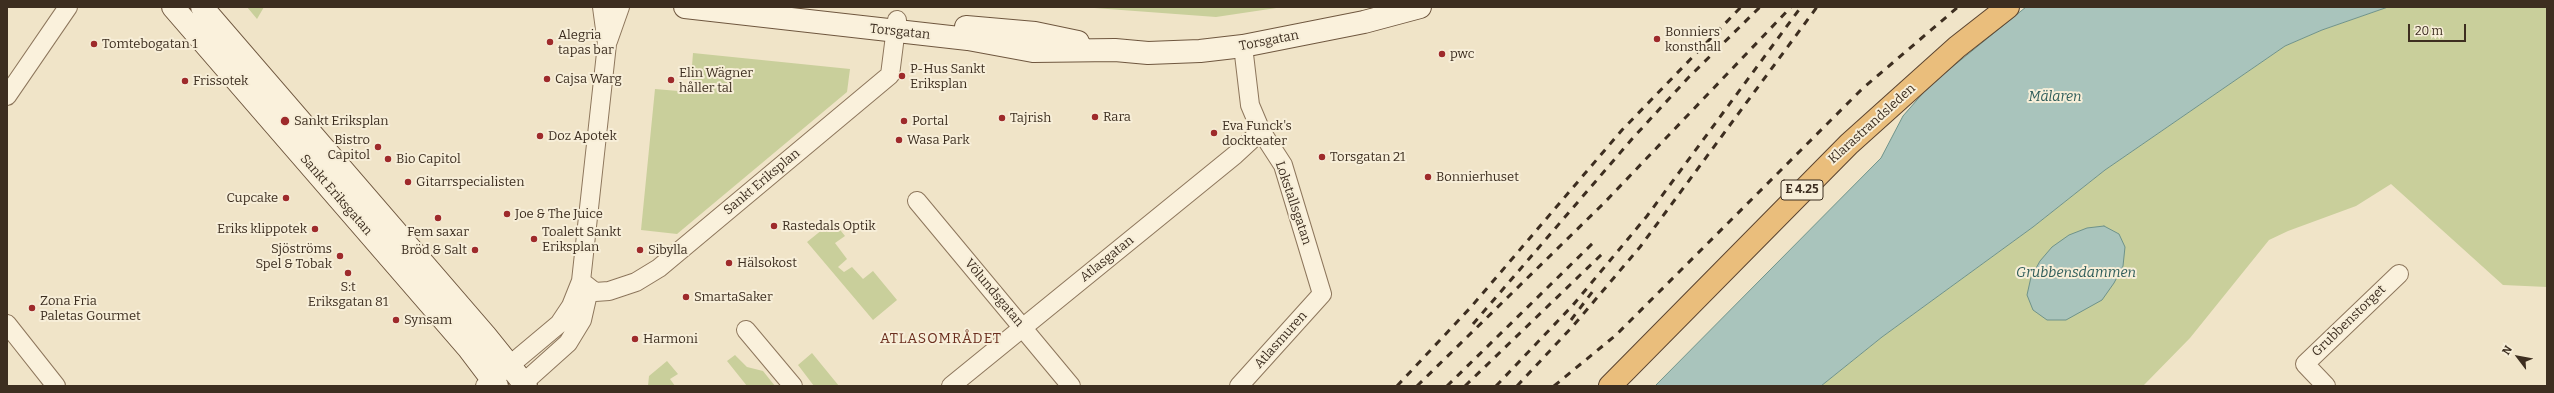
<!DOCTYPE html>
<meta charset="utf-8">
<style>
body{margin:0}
#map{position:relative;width:2554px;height:393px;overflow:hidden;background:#f0e4c8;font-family:Bitter,serif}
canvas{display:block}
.frame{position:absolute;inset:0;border:8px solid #3d2e20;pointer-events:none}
.north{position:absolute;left:2498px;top:337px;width:40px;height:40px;-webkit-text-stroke:3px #f7eed8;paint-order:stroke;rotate:302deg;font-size:11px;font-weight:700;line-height:16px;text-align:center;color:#3d2e20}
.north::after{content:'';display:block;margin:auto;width:14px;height:18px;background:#3d2e20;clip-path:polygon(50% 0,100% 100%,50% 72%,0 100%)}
.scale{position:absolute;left:2408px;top:24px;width:58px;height:18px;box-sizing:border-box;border:2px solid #3d2e20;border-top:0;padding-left:5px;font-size:12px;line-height:14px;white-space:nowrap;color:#3d2e20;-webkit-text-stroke:3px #f7eed8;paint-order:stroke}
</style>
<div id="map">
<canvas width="2554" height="393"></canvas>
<div class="frame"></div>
<div class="north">N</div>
<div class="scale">20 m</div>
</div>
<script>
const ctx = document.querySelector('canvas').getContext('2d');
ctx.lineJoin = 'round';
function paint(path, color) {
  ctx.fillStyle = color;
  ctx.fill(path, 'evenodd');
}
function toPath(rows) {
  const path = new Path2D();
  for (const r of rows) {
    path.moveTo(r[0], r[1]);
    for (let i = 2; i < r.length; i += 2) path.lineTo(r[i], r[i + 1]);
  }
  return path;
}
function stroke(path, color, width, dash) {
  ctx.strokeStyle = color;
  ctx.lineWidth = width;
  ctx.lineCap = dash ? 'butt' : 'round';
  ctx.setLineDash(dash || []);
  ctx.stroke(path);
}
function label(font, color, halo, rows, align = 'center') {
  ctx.font = font + ' Bitter,serif';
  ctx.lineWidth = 4;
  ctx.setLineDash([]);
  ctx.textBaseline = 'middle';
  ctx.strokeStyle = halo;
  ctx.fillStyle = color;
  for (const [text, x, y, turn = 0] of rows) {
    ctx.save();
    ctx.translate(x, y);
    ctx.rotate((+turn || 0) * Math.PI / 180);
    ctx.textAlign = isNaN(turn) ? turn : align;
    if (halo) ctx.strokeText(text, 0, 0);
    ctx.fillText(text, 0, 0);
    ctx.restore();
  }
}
const green = toPath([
 [247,7,264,7,257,19],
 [1081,7,1283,7,1216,17],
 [2388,7,2547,7,2547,287,2503,285,2391,184,2356,206,2288,231,2269,240,2190,338,2143,386,1821,386,1882,337,2033,227,2105,170,2285,46,2322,30],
 [693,53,850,69,847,92,677,234,641,230,655,89,690,92],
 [833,221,845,236,835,243,847,259,838,267,844,272,852,267,863,279,873,271,897,300,873,320,807,242],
 [812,353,839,386,814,386,798,365],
 [735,355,747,367,763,371,775,386,747,386,727,361],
 [667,361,678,374,670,379,675,386,648,386,649,376]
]);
const water = toPath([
 [2026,7,2388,7,2322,30,2285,46,2105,170,2033,227,1882,337,1821,386,1655,386,1881,158,1903,116,1930,85,2026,7],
 [2104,226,2119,234,2125,247,2123,266,2114,283,2102,300,2066,320,2047,320,2033,310,2027,295,2031,277,2040,261,2052,247,2069,235,2087,228,2104,226]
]);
const minor = toPath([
 [608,41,620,7],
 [7,96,68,7],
 [917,201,1071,386],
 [581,281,595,292,609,291,636,282,659,268,890,75,897,20],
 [7,324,56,386],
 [746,330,793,386],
 [485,386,559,324,571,306,581,281,607,44,602,7],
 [520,386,568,343,582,320,587,298,581,282],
 [951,386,1235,155,1261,131],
 [1239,386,1322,294,1283,165,1261,131,1250,105,1243,46],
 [2326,386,2305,364,2399,274]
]);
const secondary = toPath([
 [173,7,469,349,497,386],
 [202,7,485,335,526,386],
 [685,7,968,39,1033,51,1115,50,1148,53,1200,51,1243,46,1364,22,1420,7],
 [966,27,1035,33,1078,42]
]);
const trunk = toPath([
 [1610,386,1849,144,1957,47,2008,7]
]);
const rail = toPath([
 [1571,320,1593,291],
 [1473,324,1632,139,1688,78,1760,7],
 [1397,386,1471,307,1622,130,1741,7],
 [1417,386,1604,203,1791,7],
 [1447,386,1595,241],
 [1465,386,1602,254],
 [1496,386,1573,305,1647,216,1801,7],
 [1517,386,1573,326,1640,247,1817,7],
 [1554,386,1616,335,1862,89,1958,7]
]);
const markers = [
 [1657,39,4,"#9e2a2b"],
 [550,42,4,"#9e2a2b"],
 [94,44,4,"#9e2a2b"],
 [1442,54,4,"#9e2a2b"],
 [902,76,4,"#9e2a2b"],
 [547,79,4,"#9e2a2b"],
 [671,80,4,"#9e2a2b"],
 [185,81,4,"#9e2a2b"],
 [1095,117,4,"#9e2a2b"],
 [1002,118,4,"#9e2a2b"],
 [285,121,5,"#9e2a2b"],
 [904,121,4,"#9e2a2b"],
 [1214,133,4,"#9e2a2b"],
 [540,136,4,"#9e2a2b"],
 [899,140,4,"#9e2a2b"],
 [378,147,4,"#9e2a2b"],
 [1322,157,4,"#9e2a2b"],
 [388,159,4,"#9e2a2b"],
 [1428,177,4,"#9e2a2b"],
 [408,182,4,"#9e2a2b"],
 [286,198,4,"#9e2a2b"],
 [507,214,4,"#9e2a2b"],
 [438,218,4,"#9e2a2b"],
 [774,226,4,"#9e2a2b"],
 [315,229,4,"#9e2a2b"],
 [534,239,4,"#9e2a2b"],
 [475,250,4,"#9e2a2b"],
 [640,250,4,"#9e2a2b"],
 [340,256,4,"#9e2a2b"],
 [729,263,4,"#9e2a2b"],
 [348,273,4,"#9e2a2b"],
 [686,297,4,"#9e2a2b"],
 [32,308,4,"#9e2a2b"],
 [396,320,4,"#9e2a2b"],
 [635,339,4,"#9e2a2b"]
];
const shields = [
 [1802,190,42]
];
const shieldNames = [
 ["E 4.25",1802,190]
];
const streetNames = [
 ["Torsgatan",900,32,6],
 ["Torsgatan",1269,41,-11],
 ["Klarastrandsleden",1872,124,-42],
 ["Sankt Eriksplan",762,182,-40],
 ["Sankt Eriksgatan",336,195,49],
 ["Lokstallsgatan",1293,203,71],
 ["Atlasgatan",1107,259,-39],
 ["Völundsgatan",994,293,50],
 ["Grubbenstorget",2349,321,-44],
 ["Atlasmuren",1281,340,-48]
];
const poiNames = [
 ["Bonniers",1665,32],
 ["konsthall",1665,47],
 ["Alegria",558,35],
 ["tapas bar",558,50],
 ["Tomtebogatan 1",102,44],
 ["pwc",1450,54],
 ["P-Hus Sankt",910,69],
 ["Eriksplan",910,84],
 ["Elin Wägner",679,73],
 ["håller tal",679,88],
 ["Cajsa Warg",555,79],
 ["Frissotek",193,81],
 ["Rara",1103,117],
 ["Tajrish",1010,118],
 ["Sankt Eriksplan",294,121],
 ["Portal",912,121],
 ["Eva Funck's",1222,126],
 ["dockteater",1222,141],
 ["Doz Apotek",548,136],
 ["Bistro",370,140,"right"],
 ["Capitol",370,155,"right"],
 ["Wasa Park",907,140],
 ["Torsgatan 21",1330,157],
 ["Bio Capitol",396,159],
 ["Bonnierhuset",1436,177],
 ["Gitarrspecialisten",416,182],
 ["Cupcake",278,198,"right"],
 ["Joe & The Juice",515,214],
 ["Rastedals Optik",782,226],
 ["Eriks klippotek",307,229,"right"],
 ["Fem saxar",438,232,"center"],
 ["Toalett Sankt",542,232],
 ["Eriksplan",542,247],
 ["Sjöströms",332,249,"right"],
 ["Spel & Tobak",332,264,"right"],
 ["Bröd & Salt",467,250,"right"],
 ["Sibylla",648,250],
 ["Hälsokost",737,263],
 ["S:t",348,287,"center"],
 ["Eriksgatan 81",348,302,"center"],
 ["SmartaSaker",694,297],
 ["Zona Fria",40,301],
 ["Paletas Gourmet",40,316],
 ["Synsam",404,320],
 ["Harmoni",643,339]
];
const waterNames = [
 ["Mälaren",2055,97],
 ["Grubbensdammen",2076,273]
];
const neighbourhoodNames = [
 ["ATLASOMRÅDET",941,339]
];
paint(green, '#c9cf9b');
paint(water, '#a9c4bc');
stroke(water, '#6f938a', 1);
stroke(minor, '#8d765c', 20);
stroke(secondary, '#6f573f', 24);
stroke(trunk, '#5b4430', 24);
stroke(minor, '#faf1dc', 18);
stroke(secondary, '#faf1dc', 22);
stroke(trunk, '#eabe7c', 22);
stroke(rail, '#3d2e20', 3, [7, 7]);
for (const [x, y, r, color] of markers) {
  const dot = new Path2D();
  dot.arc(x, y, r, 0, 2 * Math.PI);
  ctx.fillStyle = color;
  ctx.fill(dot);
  stroke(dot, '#f7eed8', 1.5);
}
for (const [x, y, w] of shields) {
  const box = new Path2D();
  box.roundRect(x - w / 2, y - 10, w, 20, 3);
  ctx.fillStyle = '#f7eed8';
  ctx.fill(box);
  stroke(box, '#3d2e20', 1);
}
label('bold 12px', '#3d2e20', null, shieldNames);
label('13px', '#3d2e20', '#f7eed8', streetNames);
label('13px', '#3d2e20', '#f7eed8', poiNames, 'left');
label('italic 14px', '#2f5d5a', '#f7eed8', waterNames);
ctx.letterSpacing = '1px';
label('14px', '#6b2e1e', '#f7eed8', neighbourhoodNames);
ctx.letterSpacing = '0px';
</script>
